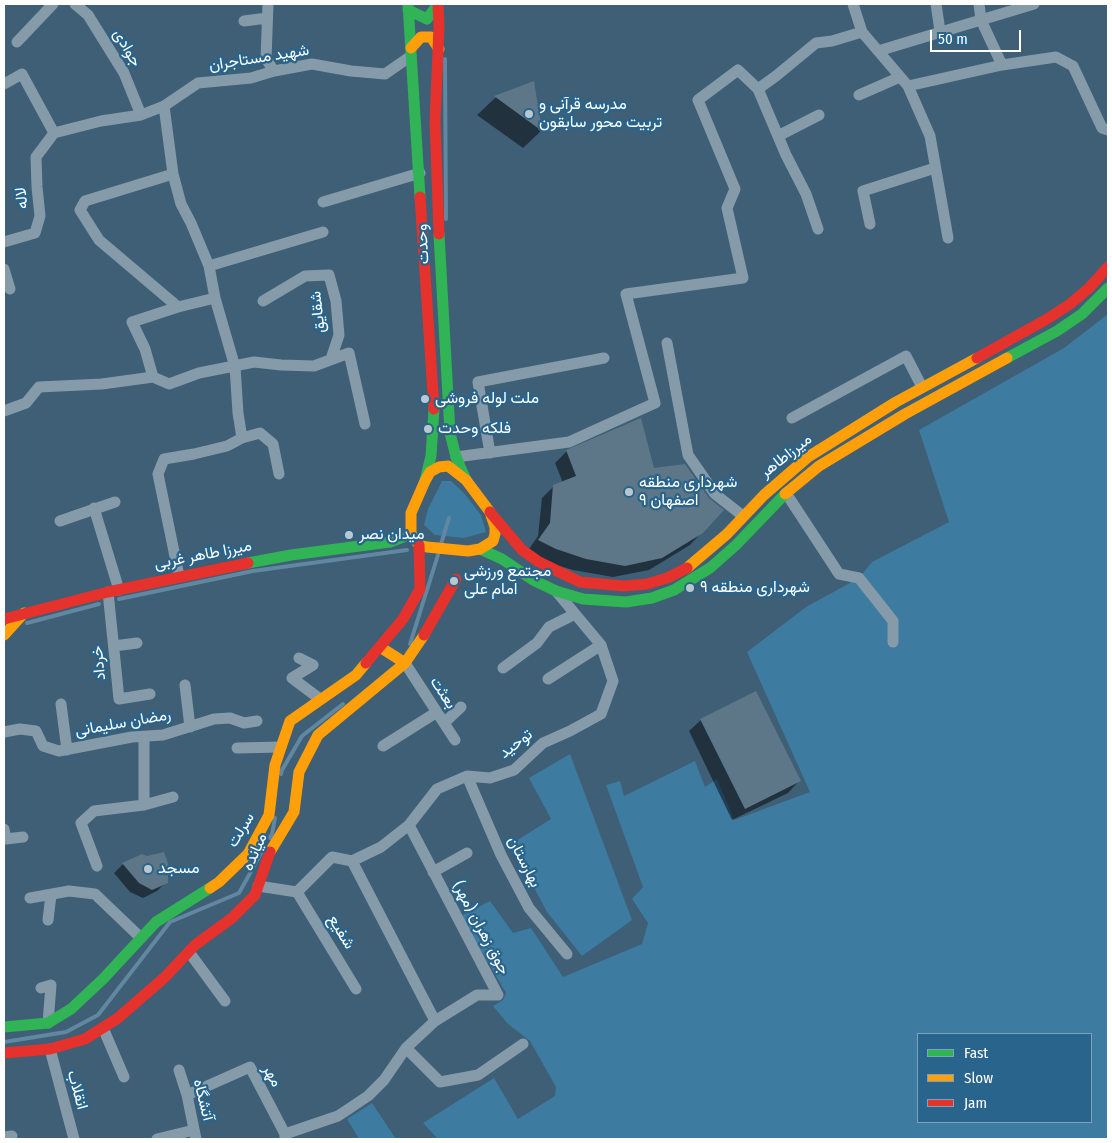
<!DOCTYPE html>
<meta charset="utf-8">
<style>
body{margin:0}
#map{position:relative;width:1112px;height:1143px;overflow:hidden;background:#3e5f75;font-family:"Fira Sans Condensed",sans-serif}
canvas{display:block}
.frame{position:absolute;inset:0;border:5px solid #fff;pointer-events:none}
.legend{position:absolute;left:917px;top:1033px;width:175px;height:90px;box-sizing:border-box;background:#28648b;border:1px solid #7ea2b9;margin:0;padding:6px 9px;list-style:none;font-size:15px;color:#fff}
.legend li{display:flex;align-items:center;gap:10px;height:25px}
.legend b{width:25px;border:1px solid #7ea2b9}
.scale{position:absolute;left:930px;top:30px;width:91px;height:22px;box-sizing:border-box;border:2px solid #fff;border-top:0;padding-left:6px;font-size:15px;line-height:18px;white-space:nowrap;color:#fff;-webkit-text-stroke:4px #28648b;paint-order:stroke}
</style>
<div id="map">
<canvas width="1112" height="1143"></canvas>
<div class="frame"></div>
<ul class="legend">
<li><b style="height:6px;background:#30b455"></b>Fast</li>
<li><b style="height:6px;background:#ff9f0a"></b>Slow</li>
<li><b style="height:6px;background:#e5322d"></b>Jam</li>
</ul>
<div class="scale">50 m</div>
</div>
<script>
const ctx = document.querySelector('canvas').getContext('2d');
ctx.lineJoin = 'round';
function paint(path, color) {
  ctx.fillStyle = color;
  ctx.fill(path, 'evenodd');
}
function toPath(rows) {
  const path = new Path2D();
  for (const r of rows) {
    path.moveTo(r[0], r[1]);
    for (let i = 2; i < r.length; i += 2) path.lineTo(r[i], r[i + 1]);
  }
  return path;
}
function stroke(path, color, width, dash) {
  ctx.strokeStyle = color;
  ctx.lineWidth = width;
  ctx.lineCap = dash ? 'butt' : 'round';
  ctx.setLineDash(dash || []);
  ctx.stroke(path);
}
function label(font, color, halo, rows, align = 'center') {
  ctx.font = font + ' "Fira Sans Condensed",Vazirmatn,sans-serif';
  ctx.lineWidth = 4.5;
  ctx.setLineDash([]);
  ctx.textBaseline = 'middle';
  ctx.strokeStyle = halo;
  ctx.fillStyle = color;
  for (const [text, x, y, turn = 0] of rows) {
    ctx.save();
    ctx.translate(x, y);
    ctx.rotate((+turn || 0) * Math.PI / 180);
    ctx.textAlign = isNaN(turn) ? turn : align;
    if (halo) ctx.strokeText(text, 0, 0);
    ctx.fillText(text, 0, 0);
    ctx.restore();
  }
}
const green = toPath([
 [1108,314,1108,1139,438,1139,423,1123,494,1078,518,1119,555,1096,556,1087,530,1041,508,1024,493,1006,503,1000,506,993,461,916,490,901,513,933,531,928,563,977,642,944,648,923,632,899,643,887,606,785,620,781,624,796,695,761,705,787,717,779,734,820,810,792,747,652,806,607,859,578,872,562,949,522,919,430,1064,348],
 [918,1034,1091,1034,1091,1122,918,1122],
 [442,481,451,481,464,493,481,515,486,532,464,538,435,535,424,525,428,509],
 [570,754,632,920,582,956,547,912,511,844,551,819,529,778],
 [372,1103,396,1139,359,1139,347,1119]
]);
const shadow = toPath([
 [533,83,541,131,523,148,477,115,495,98],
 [567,451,653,470,702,532,690,545,649,570,613,577,573,570,543,561,527,552,538,536,542,498,554,486,563,483,555,463],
 [701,720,799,781,788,793,732,820,689,731],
 [142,855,171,874,167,878,166,882,157,891,143,898,130,892,114,873,123,864]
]);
const stream = toPath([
 [445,59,446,219],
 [441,544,449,518],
 [119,599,253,571,407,550],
 [27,623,99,604],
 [410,644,438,555],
 [281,774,282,770,302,736,343,704],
 [270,838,272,834,275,818],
 [4,1042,66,1032,98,1015,170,922,239,893,264,848]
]);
const building = toPath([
 [534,81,542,131,494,96],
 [641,418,654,468,685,464,709,498,724,510,703,533,662,558,625,566,586,559,556,549,538,540,550,523,553,485,576,476,566,450],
 [756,691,801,781,745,809,700,719],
 [164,852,172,875,168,876,168,883,152,890,139,883,122,863,142,854,147,856]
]);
const street = toPath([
 [75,4,88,15,124,73,141,115],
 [268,4,266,59,274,71],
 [853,4,862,32,908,86,930,136,948,238],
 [936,4,940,31],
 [979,4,981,20,1002,65],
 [244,21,267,18],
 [17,42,53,4],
 [878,51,1034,4],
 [4,84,22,74,54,133,101,121,141,115,164,106,198,83,251,78,274,71,312,64,351,71,385,74,411,56],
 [908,86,1002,65,1056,57,1073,66,1102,128,1108,130],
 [758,89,786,155,806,194,818,229],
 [859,95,900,77],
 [164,106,173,174,181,204,191,223,209,266,215,298,235,367,238,413,242,438],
 [778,136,819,115],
 [173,174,85,201,80,210,99,240,178,307],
 [323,202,420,173],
 [870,224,863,191,935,168],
 [4,242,35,233,40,216,37,187,36,157,54,133],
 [209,266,323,232],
 [4,269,10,289],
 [215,298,178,307,132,322,145,349,153,377,169,384,199,373,254,362,281,365,314,366,349,353,365,424],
 [263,301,305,276,329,275,336,301,339,335,331,359],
 [667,343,688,455,715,494,743,516],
 [4,411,26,403,39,387,102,384,153,377],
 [792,418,906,356,922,387],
 [490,453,478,382,604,358],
 [456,457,569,442,655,403,626,294,743,278,727,208,735,189,698,100,738,70,758,89,776,76,816,43,832,41,862,32],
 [786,493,839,574,859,578,893,621,893,642],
 [94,508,119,590],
 [60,521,115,502],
 [179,576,158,474,164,459,194,454,227,446,242,438,260,433,273,444,279,474],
 [108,592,119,699,150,694],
 [114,646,137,643],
 [299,658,313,665,292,678,320,699],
 [405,663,455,740],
 [503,668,537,643,549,627,575,614],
 [548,679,601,645],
 [185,685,190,727],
 [61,704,67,750],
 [444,723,461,707],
 [4,732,20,729,36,731,43,746,59,751,132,737,163,735,214,719,230,718,244,723,257,721],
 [383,746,437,712],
 [237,748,281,747],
 [467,776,501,855,529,908,567,954],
 [144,805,144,737],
 [4,829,6,839,23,837],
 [352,861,435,1021],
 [97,866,81,823,94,811,144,805,173,797],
 [433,872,467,853],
 [258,886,297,892,332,857,352,861,381,847,409,825,437,789,467,776,490,778,514,770,543,743,570,731,601,714,613,681,601,645,556,591],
 [297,892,356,989],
 [30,898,69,891,95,894,141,938],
 [48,920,51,895],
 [189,952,225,1001],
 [41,988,51,985,48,1023],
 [103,1028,124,1077],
 [406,1048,440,1082,478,1075,523,1044],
 [50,1049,74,1139],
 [179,1070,187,1095,196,1139],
 [187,1095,250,1067,285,1134],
 [4,1137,12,1136],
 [157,1139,194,1130],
 [285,1139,285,1134,338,1116,368,1096,384,1080,406,1048,435,1021,477,995,498,995,409,825]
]);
const fast = toPath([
 [408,4,420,197],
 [408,10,427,19,438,4],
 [439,234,450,433,456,457,466,480],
 [1007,358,1057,331,1082,314,1108,288],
 [425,481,431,456,434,409],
 [480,549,502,559,533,580,556,591,583,599,626,602,652,598,674,590,710,568,736,545,785,494],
 [248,563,291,555,390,542,411,534],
 [4,1027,48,1023,71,1009,103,979,156,922,210,888]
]);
const slow = toPath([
 [411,48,421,37,431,37,439,49],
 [448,466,466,480,490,512,495,527,495,534,493,541,480,549,468,551,427,547,419,545,411,534,411,513,425,481,430,472,439,467,448,466],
 [785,494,819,466,905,414,1007,358],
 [687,568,727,534,764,495,808,457,896,402,977,358],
 [4,635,24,613],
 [380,647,405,663],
 [270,852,294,812,299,772,318,735,405,663,424,635],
 [210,888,219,882,248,854,269,815,275,765,290,721,356,675,366,663]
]);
const jam = toPath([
 [438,4,439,27,435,121,439,234],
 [420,197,434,409],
 [977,358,1047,319,1070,304,1089,288,1108,267],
 [490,512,522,550,539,562,580,582,624,586,647,584,667,578,687,568],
 [4,619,108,592,248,563],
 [424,635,456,579],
 [366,663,403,619,420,589,419,545],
 [4,1053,50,1049,85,1039,118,1018,165,977,195,945,232,918,255,895,270,852]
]);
const markers = [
 [529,114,5,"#bbc7cf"],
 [425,399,5,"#bbc7cf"],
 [428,429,5,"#bbc7cf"],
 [629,492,5,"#bbc7cf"],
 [349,535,5,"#bbc7cf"],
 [454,581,5,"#bbc7cf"],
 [690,588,5,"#bbc7cf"],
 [148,869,5,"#bbc7cf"]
];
const streetNames = [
 ["جوادی",127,48,60],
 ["شهید مستاجران",259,58,-9],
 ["لاله",22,198,-96],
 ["وحدت",423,244,-93],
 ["شقایق",318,312,-96],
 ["میرزاطاهر",786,456,-38],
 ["میرزا طاهر غربی",203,555,-11],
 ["خرداد",99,663,-96],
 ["بعثت",443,693,57],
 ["رمضان سلیمانی",123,723,-10],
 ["توحید",516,744,-37],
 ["سرلت",241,830,-59],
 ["میانده",255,852,-66],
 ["بهارستان",524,862,63],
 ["جوق زهران (مهر)",481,928,62],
 ["شفیع",341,932,59],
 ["مهر",272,1076,61],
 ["انقلاب",77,1090,75],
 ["آتشگاه",203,1100,76]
];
const poiNames = [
 ["مدرسه قرآنی و",539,105],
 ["تربیت محور سابقون",539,123],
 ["ملت لوله فروشی",435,399],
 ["فلکه وحدت",438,429],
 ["شهرداری منطقه",639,483],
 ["۹ اصفهان",639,501],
 ["میدان نصر",359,535],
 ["مجتمع ورزشی",464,572],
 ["امام علی",464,590],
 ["شهرداری منطقه ۹",700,588],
 ["مسجد",158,869]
];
paint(green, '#3d7ba0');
paint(shadow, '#0007');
stroke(stream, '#6187a1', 4);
paint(building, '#5d7788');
stroke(street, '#859ba9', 11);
stroke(fast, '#30b455', 11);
stroke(slow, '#ff9f0a', 11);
stroke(jam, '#e5322d', 11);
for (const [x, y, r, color] of markers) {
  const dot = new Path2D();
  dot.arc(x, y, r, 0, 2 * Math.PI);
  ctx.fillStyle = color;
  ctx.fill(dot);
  stroke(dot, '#28648b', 2);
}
label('16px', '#fff', '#28648b', streetNames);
label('16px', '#fff', '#28648b', poiNames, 'left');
</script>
